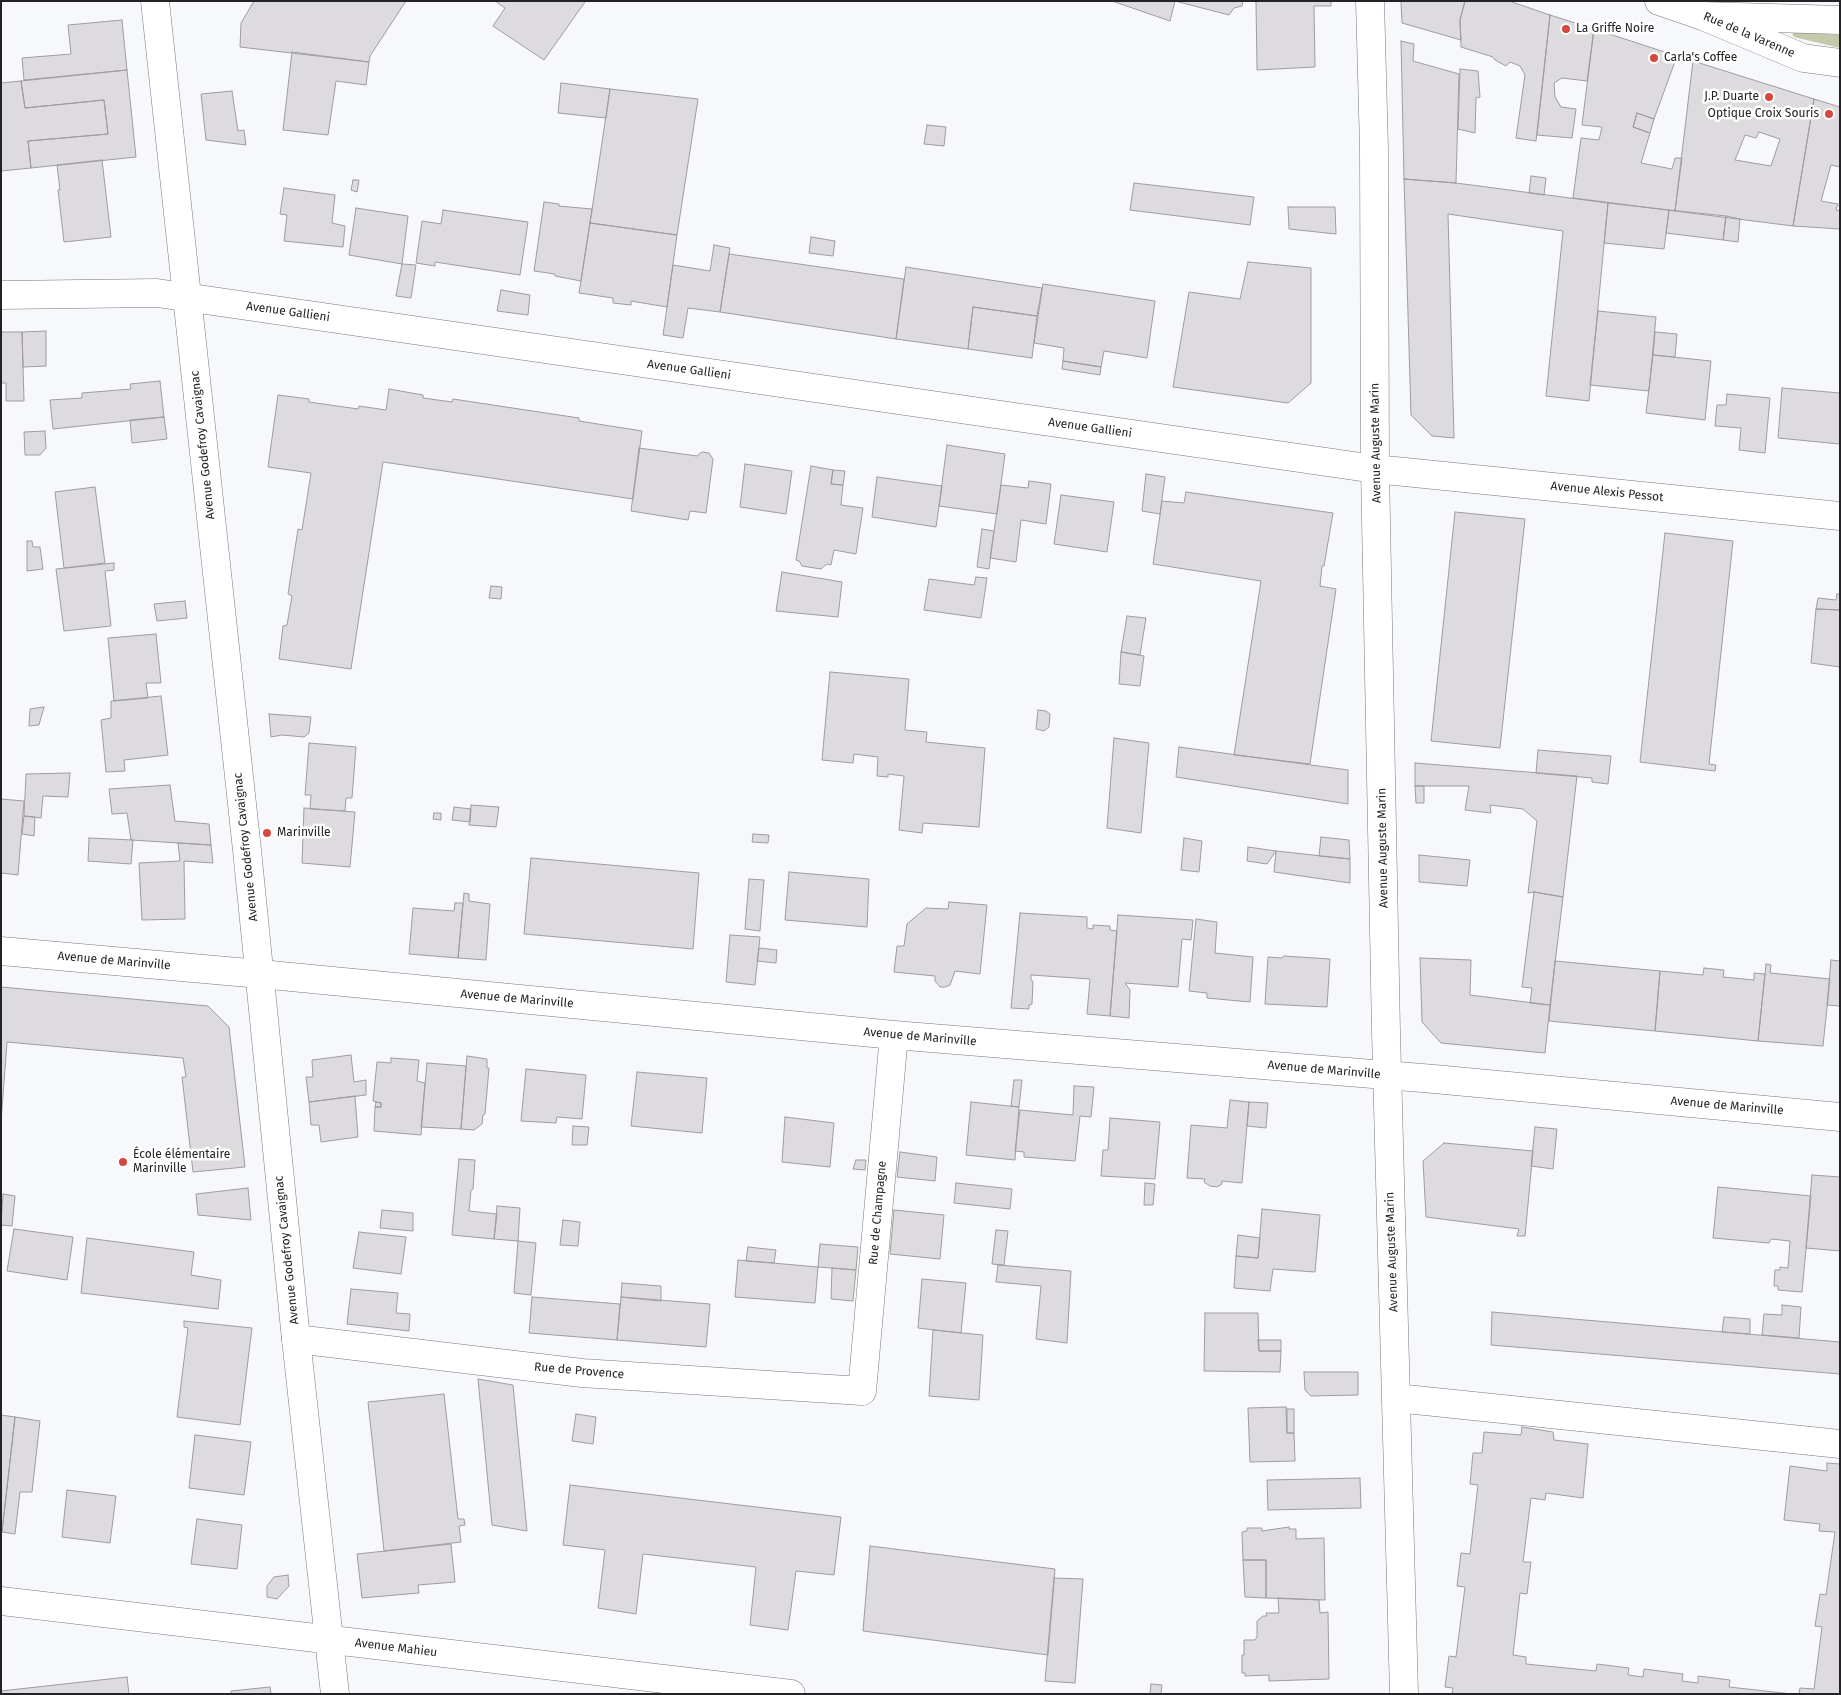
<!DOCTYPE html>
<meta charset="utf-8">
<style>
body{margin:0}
#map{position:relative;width:1841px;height:1695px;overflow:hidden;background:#f7f8fc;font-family:"Fira Sans",sans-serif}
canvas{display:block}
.frame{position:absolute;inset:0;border:2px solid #232325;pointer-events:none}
</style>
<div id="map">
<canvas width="1841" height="1695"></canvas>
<div class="frame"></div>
</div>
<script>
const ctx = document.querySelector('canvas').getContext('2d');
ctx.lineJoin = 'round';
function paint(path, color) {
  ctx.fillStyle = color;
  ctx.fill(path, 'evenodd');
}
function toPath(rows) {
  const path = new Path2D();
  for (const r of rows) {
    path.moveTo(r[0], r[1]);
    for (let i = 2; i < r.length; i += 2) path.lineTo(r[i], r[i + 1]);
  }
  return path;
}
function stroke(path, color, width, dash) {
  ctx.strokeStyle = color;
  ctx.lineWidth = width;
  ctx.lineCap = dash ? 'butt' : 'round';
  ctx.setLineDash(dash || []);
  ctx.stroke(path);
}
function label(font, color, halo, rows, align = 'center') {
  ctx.font = font + ' "Fira Sans",sans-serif';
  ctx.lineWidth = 5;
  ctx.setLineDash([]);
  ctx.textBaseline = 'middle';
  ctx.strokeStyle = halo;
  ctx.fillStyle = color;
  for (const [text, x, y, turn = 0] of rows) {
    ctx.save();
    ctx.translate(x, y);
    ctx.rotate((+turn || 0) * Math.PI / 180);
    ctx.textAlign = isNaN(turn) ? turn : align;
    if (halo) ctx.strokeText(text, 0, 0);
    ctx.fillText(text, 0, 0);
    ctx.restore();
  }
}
const green = toPath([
 [1796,32,1840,35,1840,48,1794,37,1792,34]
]);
const building = toPath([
 [254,1,406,1,370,56,369,62,240,47,241,23,254,1],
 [495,1,584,1,585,2,544,60,493,26,505,8,495,1],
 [1112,1,1175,1,1170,21,1112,1],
 [1175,1,1243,1,1242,6,1234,8,1229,15,1175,1],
 [1253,1,1331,1,1331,6,1314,6,1315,67,1257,70,1256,2,1253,1],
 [1401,1,1465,1,1460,20,1461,40,1402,23,1401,1],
 [1465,1,1509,1,1550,15,1536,141,1516,138,1525,75,1520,66,1510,62,1506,66,1495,60,1493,57,1461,47,1460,20,1465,1],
 [1550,15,1594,29,1587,81,1562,78,1554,83,1555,97,1561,107,1576,109,1572,138,1537,135,1550,15],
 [122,20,127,70,24,80,22,58,71,54,68,25,122,20],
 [1594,29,1677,56,1654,119,1637,113,1633,127,1650,133,1641,163,1672,169,1675,158,1682,158,1675,211,1573,198,1581,138,1599,140,1602,127,1582,125,1594,29],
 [1401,41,1414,44,1413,61,1459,74,1456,183,1404,179,1401,41],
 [292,52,369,62,366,85,336,81,328,135,283,130,292,52],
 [1693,61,1814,99,1793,226,1675,211,1693,61],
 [1759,132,1780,139,1771,166,1735,160,1745,135,1756,138,1759,132],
 [1460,69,1478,71,1480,97,1476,98,1475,133,1458,129,1460,69],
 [127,70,136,157,31,168,28,141,108,134,104,100,25,108,21,81,127,70],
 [21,81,25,108,104,100,108,134,28,141,31,168,1,171,1,83,21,81],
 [561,83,610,89,606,118,558,113,561,83],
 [610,89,698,99,677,235,590,223,610,89],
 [232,91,238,131,244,130,246,145,206,140,201,94,232,91],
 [1814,99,1840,107,1840,167,1831,165,1821,201,1838,204,1836,210,1840,211,1840,229,1793,226,1814,99],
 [1637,113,1654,119,1650,133,1633,127,1637,113],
 [927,125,946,127,944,146,924,144,927,125],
 [102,160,111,237,64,242,58,190,60,190,57,165,102,160],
 [1531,176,1546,178,1544,195,1529,193,1531,176],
 [1404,179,1456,183,1608,203,1589,401,1546,396,1563,231,1448,214,1454,438,1432,436,1411,415,1404,179],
 [353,180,359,180,357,192,351,190,353,180],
 [1134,183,1254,197,1250,225,1130,210,1134,183],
 [284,188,335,195,332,223,345,226,343,247,284,241,287,215,280,214,284,188],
 [544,202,559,204,559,206,592,209,581,281,555,276,555,274,534,271,544,202],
 [1608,203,1669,210,1664,249,1604,243,1608,203],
 [1288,207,1335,207,1336,234,1289,229,1288,207],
 [356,208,408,216,402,264,349,255,356,208],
 [443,210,528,222,520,275,435,262,435,266,416,263,422,221,441,224,443,210],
 [1669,210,1726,216,1723,240,1666,233,1669,210],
 [1726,216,1740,219,1738,242,1723,240,1726,216],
 [590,223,677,235,667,307,631,301,631,305,613,303,613,298,579,293,590,223],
 [811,237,835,241,833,256,809,253,811,237],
 [714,245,730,248,720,312,688,308,683,338,663,335,673,265,710,271,714,245],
 [729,254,904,279,896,339,720,312,729,254],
 [1248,262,1311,268,1311,383,1288,403,1173,387,1189,292,1240,299,1248,262],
 [402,264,416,265,411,298,396,296,402,264],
 [906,267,1042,288,1037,316,973,307,968,349,896,339,906,267],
 [1043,284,1155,301,1147,358,1104,351,1101,367,1063,361,1064,348,1034,343,1043,284],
 [501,290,530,295,528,315,497,311,501,290],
 [973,307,1037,316,1032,358,968,349,973,307],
 [1598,311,1656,317,1649,391,1590,385,1598,311],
 [46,331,46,366,23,367,22,332,46,331],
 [1,332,22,332,24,401,6,401,6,383,1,383,1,332],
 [1655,332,1677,334,1675,357,1653,355,1655,332],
 [1653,355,1711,361,1705,420,1646,413,1653,355],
 [1063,361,1101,367,1100,375,1062,369,1063,361],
 [160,381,164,417,53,429,50,400,82,398,82,393,131,389,130,384,160,381],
 [1782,388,1840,393,1840,444,1778,438,1782,388],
 [389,389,423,395,423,398,452,402,453,399,579,418,579,421,642,431,633,499,383,462,351,669,279,659,283,626,287,625,292,596,288,594,298,529,302,530,311,473,268,467,278,395,309,399,309,402,358,409,359,406,386,410,389,389],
 [1727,394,1770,398,1765,453,1739,450,1741,428,1715,426,1717,405,1726,405,1727,394],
 [164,417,167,439,132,443,130,420,164,417],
 [45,431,46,448,40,455,25,455,24,432,45,431],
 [947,445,1005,454,997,514,939,506,947,445],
 [639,448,697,456,702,452,709,453,713,459,706,513,690,511,688,520,631,511,639,448],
 [745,464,792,471,786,514,740,507,745,464],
 [811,466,833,470,831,484,843,485,841,505,863,508,856,554,834,550,831,565,827,564,821,569,802,566,799,561,796,560,811,466],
 [833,470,845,471,843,485,831,484,833,470],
 [1146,474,1165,477,1160,514,1142,511,1146,474],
 [877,477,942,486,936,527,872,517,877,477],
 [1029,481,1051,484,1046,524,1021,520,1016,562,990,558,1001,485,1028,488,1029,481],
 [95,487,105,563,64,568,55,492,95,487],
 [1186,492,1333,513,1324,566,1322,566,1320,586,1336,589,1310,764,1234,755,1261,581,1153,564,1162,501,1184,503,1186,492],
 [1061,495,1114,502,1107,552,1054,544,1061,495],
 [1455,512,1525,519,1500,748,1431,741,1455,512],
 [982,529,994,531,989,569,977,567,982,529],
 [1665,533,1733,541,1709,764,1716,765,1715,771,1640,762,1665,533],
 [27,541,32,541,33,547,40,547,43,569,27,571,27,541],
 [114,563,114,570,105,571,111,626,64,631,56,569,114,563],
 [782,572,842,582,838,617,776,611,782,572],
 [976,577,987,578,981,618,924,610,929,579,974,585,976,577],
 [491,586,502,587,501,599,489,598,491,586],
 [1837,594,1840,594,1840,610,1816,609,1818,598,1836,600,1837,594],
 [185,601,187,618,157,621,154,604,185,601],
 [1816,609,1840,610,1840,667,1811,663,1816,609],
 [1127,616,1146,618,1140,655,1121,652,1127,616],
 [156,634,161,683,146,683,148,698,114,701,108,638,156,634],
 [1121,652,1144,656,1140,686,1119,684,1121,652],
 [830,672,909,679,905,730,927,732,926,742,985,748,979,827,923,823,922,833,899,830,904,776,888,774,888,777,877,776,878,757,854,754,853,763,822,760,830,672],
 [161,696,168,755,124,760,125,771,106,772,101,720,111,718,111,701,161,696],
 [44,707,39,725,29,726,30,709,44,707],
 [1038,710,1046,711,1050,714,1049,727,1044,731,1036,729,1038,710],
 [269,714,311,717,309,733,304,737,282,735,271,737,269,714],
 [1114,738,1149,743,1141,833,1107,828,1114,738],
 [309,743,356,747,352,798,346,798,345,811,310,809,311,795,305,795,309,743],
 [1179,747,1348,770,1348,804,1176,777,1179,747],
 [1538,750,1611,756,1608,784,1592,782,1592,778,1536,773,1538,750],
 [1415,763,1577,776,1563,897,1534,892,1528,893,1537,821,1523,809,1490,805,1491,813,1465,810,1469,786,1415,786,1415,763],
 [70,773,68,797,43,796,41,818,24,816,26,774,70,773],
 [170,785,175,821,209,824,211,845,131,840,127,813,112,814,109,789,170,785],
 [1415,786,1424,786,1424,803,1416,803,1415,786],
 [1,799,24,801,18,875,1,873,1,799],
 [471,805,499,807,496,827,469,825,471,805],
 [454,807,471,809,470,822,452,820,454,807],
 [304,808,355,812,350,867,302,863,304,808],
 [434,813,441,813,441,820,433,819,434,813],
 [24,816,35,817,34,836,22,834,24,816],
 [753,834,769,835,768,843,752,842,753,834],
 [1321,837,1349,840,1350,859,1319,856,1321,837],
 [89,838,133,840,131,864,88,861,89,838],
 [1184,838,1202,841,1199,872,1181,870,1184,838],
 [178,843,211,845,213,863,184,861,185,919,142,920,139,863,180,861,178,843],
 [1248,847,1276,851,1267,864,1247,861,1248,847],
 [1276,851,1350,859,1350,883,1274,872,1276,851],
 [1419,855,1470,860,1467,886,1419,882,1419,855],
 [531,858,699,873,693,949,524,934,531,858],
 [789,872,869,879,867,927,785,920,789,872],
 [749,879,764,880,760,931,745,929,749,879],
 [1534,892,1563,897,1550,1005,1530,1003,1532,988,1522,987,1534,892],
 [464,893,469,894,469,901,490,904,486,960,458,958,464,893],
 [949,902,987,905,980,974,955,971,950,985,945,987,940,987,935,981,935,976,894,972,897,946,904,946,907,924,926,908,948,909,949,902],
 [455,903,463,903,458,958,409,954,413,908,454,911,455,903],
 [1020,913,1087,917,1087,928,1093,929,1093,925,1110,926,1110,930,1117,931,1110,1016,1087,1014,1090,979,1031,975,1031,979,1033,982,1032,1004,1029,1005,1029,1009,1011,1008,1020,913],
 [1118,915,1193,920,1191,940,1182,939,1178,987,1125,983,1130,990,1129,1018,1110,1016,1118,915],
 [1196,919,1217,922,1215,953,1253,957,1250,1002,1207,998,1207,993,1189,991,1196,919],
 [730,935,760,937,755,985,726,982,730,935],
 [759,948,777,950,776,963,757,961,759,948],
 [1284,956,1330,959,1327,1007,1265,1004,1268,957,1282,958,1284,956],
 [1420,958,1471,960,1470,995,1550,1005,1545,1053,1441,1043,1422,1022,1420,958],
 [1831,960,1840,961,1840,1006,1827,1005,1831,960],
 [1555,961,1660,971,1655,1031,1549,1021,1555,961],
 [1766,964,1771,965,1770,973,1830,979,1823,1046,1758,1041,1766,964],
 [1704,968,1724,970,1723,977,1754,980,1754,973,1765,974,1758,1041,1655,1031,1660,971,1703,975,1704,968],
 [1,987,208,1006,229,1027,245,1167,193,1172,182,1077,186,1077,183,1058,7,1042,1,1122,1,987],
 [351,1055,354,1082,366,1080,366,1095,309,1102,306,1077,313,1077,312,1060,351,1055],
 [467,1056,487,1059,487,1068,489,1068,485,1114,483,1115,482,1124,474,1130,461,1129,467,1056],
 [391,1058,419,1060,417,1081,425,1083,421,1135,374,1131,375,1107,381,1107,381,1103,373,1101,377,1062,391,1063,391,1058],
 [427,1063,466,1066,461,1129,421,1127,427,1063],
 [526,1069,586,1075,582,1119,557,1117,556,1123,521,1121,526,1069],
 [637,1072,707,1078,702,1133,631,1126,637,1072],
 [1014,1080,1022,1080,1019,1107,1011,1106,1014,1080],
 [1074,1086,1094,1087,1091,1117,1080,1116,1075,1161,1024,1157,1024,1152,1015,1151,1020,1110,1073,1115,1074,1086],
 [355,1096,358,1137,321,1142,319,1125,311,1125,309,1102,355,1096],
 [1230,1100,1249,1102,1242,1183,1222,1181,1222,1184,1217,1187,1210,1186,1204,1182,1205,1179,1187,1178,1191,1125,1227,1128,1230,1100],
 [376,1102,381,1103,381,1107,375,1107,376,1102],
 [971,1102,1019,1107,1015,1160,966,1155,971,1102],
 [1249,1102,1268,1103,1266,1128,1247,1126,1249,1102],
 [785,1117,834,1123,830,1167,782,1162,785,1117],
 [1110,1118,1160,1122,1155,1179,1101,1176,1103,1150,1108,1150,1110,1118],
 [573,1126,589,1127,587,1145,572,1145,573,1126],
 [1535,1127,1557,1129,1553,1169,1531,1166,1535,1127],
 [1444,1143,1533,1151,1525,1236,1517,1236,1519,1229,1426,1217,1423,1161,1444,1143],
 [900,1152,937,1157,935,1181,897,1177,900,1152],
 [459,1159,475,1160,473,1189,471,1190,469,1211,497,1214,494,1239,452,1235,459,1159],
 [856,1160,866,1160,865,1170,853,1169,856,1160],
 [1812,1175,1840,1177,1840,1251,1806,1248,1812,1175],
 [956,1183,1012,1189,1010,1209,954,1203,956,1183],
 [1145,1183,1155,1184,1153,1205,1144,1205,1145,1183],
 [1718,1187,1811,1196,1802,1292,1778,1290,1778,1286,1774,1286,1775,1270,1780,1270,1780,1267,1788,1268,1790,1241,1771,1239,1769,1243,1713,1238,1718,1187],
 [248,1188,251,1220,198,1215,196,1194,248,1188],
 [3,1194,15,1196,12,1226,1,1225,3,1194],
 [497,1206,520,1208,518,1241,494,1239,497,1206],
 [1262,1209,1320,1215,1315,1272,1273,1269,1270,1291,1234,1288,1236,1256,1258,1258,1262,1209],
 [382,1210,413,1213,413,1231,380,1228,382,1210],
 [894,1210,944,1215,940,1259,890,1254,894,1210],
 [563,1220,580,1222,578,1246,560,1245,563,1220],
 [14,1229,73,1237,67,1280,7,1271,14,1229],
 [996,1230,1008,1231,1004,1265,992,1264,996,1230],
 [359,1232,406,1237,401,1274,353,1268,359,1232],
 [1238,1235,1260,1238,1258,1258,1236,1256,1238,1235],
 [87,1238,194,1252,191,1275,221,1280,218,1309,81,1293,87,1238],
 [518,1241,536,1243,531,1295,514,1293,518,1241],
 [820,1244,858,1247,856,1270,818,1267,820,1244],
 [748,1247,776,1250,774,1263,746,1261,748,1247],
 [738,1260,818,1267,815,1303,735,1297,738,1260],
 [998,1265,1071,1271,1067,1343,1036,1339,1041,1286,996,1282,998,1265],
 [832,1268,856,1270,853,1301,831,1299,832,1268],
 [922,1279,966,1283,961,1333,918,1328,922,1279],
 [622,1283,661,1286,661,1301,621,1297,622,1283],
 [351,1289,398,1293,396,1313,410,1314,409,1331,347,1324,351,1289],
 [532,1297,620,1304,617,1340,529,1333,532,1297],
 [621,1297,710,1304,706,1347,617,1340,621,1297],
 [1782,1305,1801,1307,1799,1338,1762,1335,1764,1314,1782,1315,1782,1305],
 [1492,1312,1840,1342,1840,1374,1491,1345,1492,1312],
 [1205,1313,1258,1313,1259,1351,1281,1351,1280,1372,1204,1371,1205,1313],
 [1724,1317,1750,1319,1750,1334,1722,1332,1724,1317],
 [184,1321,252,1328,240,1425,177,1417,188,1328,184,1327,184,1321],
 [933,1330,983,1335,979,1400,929,1396,933,1330],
 [1258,1340,1281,1340,1281,1351,1259,1351,1258,1340],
 [1304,1372,1358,1372,1358,1395,1311,1396,1305,1390,1304,1372],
 [478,1379,513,1385,527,1531,492,1525,478,1379],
 [444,1394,458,1519,464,1519,465,1525,459,1526,461,1542,384,1551,368,1402,444,1394],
 [1286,1407,1287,1433,1294,1433,1295,1461,1250,1462,1248,1408,1286,1407],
 [1287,1409,1294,1409,1294,1433,1287,1433,1287,1409],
 [576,1414,596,1417,593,1444,572,1441,576,1414],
 [1,1415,15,1417,2,1532,1,1532,1,1415],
 [15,1417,40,1421,32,1492,20,1492,15,1534,2,1532,15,1417],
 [1522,1427,1553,1432,1554,1440,1588,1444,1583,1498,1546,1493,1545,1500,1531,1498,1523,1562,1531,1562,1527,1594,1520,1593,1513,1655,1526,1657,1526,1664,1596,1671,1597,1664,1629,1668,1628,1675,1643,1677,1644,1669,1683,1674,1682,1681,1698,1683,1698,1676,1730,1680,1729,1687,1792,1694,1452,1694,1453,1688,1445,1687,1449,1656,1456,1657,1465,1587,1457,1586,1461,1553,1470,1554,1478,1485,1470,1484,1473,1453,1482,1453,1484,1432,1521,1435,1522,1427],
 [195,1435,251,1442,244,1495,189,1488,195,1435],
 [1827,1463,1840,1464,1840,1694,1799,1694,1800,1688,1814,1689,1822,1627,1815,1626,1820,1594,1826,1595,1835,1532,1819,1531,1820,1524,1784,1520,1790,1466,1827,1471,1827,1463],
 [1360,1478,1361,1508,1268,1510,1267,1480,1360,1478],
 [570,1485,841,1517,834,1575,796,1571,788,1630,750,1625,756,1567,643,1554,636,1614,598,1608,605,1550,563,1545,570,1485],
 [67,1490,116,1496,110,1543,62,1537,67,1490],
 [197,1519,242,1525,237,1569,191,1564,197,1519],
 [1289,1527,1289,1529,1296,1529,1296,1539,1324,1538,1325,1600,1266,1598,1266,1560,1243,1560,1242,1532,1247,1531,1247,1528,1262,1528,1262,1531,1289,1527],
 [451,1544,455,1582,418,1585,419,1593,362,1598,357,1554,451,1544],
 [870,1546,1055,1569,1048,1655,863,1631,870,1546],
 [1243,1560,1266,1560,1266,1598,1245,1597,1243,1560],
 [288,1575,289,1586,277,1599,267,1597,267,1586,274,1577,288,1575],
 [1054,1578,1083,1579,1075,1683,1045,1681,1054,1578],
 [1278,1598,1319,1600,1320,1613,1328,1612,1329,1679,1269,1681,1269,1675,1245,1676,1245,1673,1242,1673,1242,1655,1244,1655,1244,1640,1255,1640,1257,1637,1257,1621,1263,1616,1267,1616,1266,1613,1279,1613,1278,1598],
 [127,1677,129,1694,1,1694,1,1691,127,1677],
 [1151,1684,1162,1685,1161,1694,1150,1694,1151,1684],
 [270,1687,271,1694,231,1694,231,1691,270,1687]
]);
const minor = toPath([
 [1370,1,1374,149,1375,469,1386,1032,1404,1694],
 [1,295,157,293,1375,469,1840,516],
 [260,974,894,1035,1434,1079,1840,1117],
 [296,1339,582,1373,862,1391,894,1035],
 [1396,1398,1840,1444],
 [1,1601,791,1694]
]);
const tertiary = toPath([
 [1,951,260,974]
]);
const secondary = toPath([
 [155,1,247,850,296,1339,335,1694],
 [1659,1,1703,16,1803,58,1840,63]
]);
const primary = toPath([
 [1703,16,1840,20]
]);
const markers = [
 [1566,29,5,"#d54740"],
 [1654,58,5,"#d54740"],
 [1769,97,5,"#d54740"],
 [1829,114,5,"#d54740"],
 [267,833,5,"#d54740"],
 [123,1162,5,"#d54740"]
];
const poiNames = [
 ["La Griffe Noire",1576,29],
 ["Carla's Coffee",1664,58],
 ["J.P. Duarte",1759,97,"right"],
 ["Optique Croix Souris",1819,114,"right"],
 ["Marinville",277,833],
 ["École élémentaire",133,1155],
 ["Marinville",133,1169]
];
const streetNames = [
 ["Rue de la Varenne",1749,35,23],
 ["Avenue Gallieni",288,312,8],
 ["Avenue Gallieni",689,370,8],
 ["Avenue Gallieni",1090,428,8],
 ["Avenue Auguste Marin",1376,443,-91],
 ["Avenue Godefroy Cavaignac",203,445,-96],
 ["Avenue Alexis Pessot",1607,492,6],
 ["Avenue Godefroy Cavaignac",246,847,-96],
 ["Avenue Auguste Marin",1383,848,-91],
 ["Avenue de Marinville",114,961,5],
 ["Avenue de Marinville",517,999,5],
 ["Avenue de Marinville",920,1037,5],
 ["Avenue de Marinville",1324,1070,5],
 ["Avenue de Marinville",1727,1106,5],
 ["Rue de Champagne",878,1213,-85],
 ["Avenue Godefroy Cavaignac",287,1250,-96],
 ["Avenue Auguste Marin",1392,1252,-92],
 ["Rue de Provence",579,1371,5],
 ["Avenue Mahieu",396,1648,7]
];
paint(green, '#c4c9aa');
paint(building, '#dedbde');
stroke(building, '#9f9c9f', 1);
stroke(minor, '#77787c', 29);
stroke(tertiary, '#77787c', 29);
stroke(secondary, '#77787c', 29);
stroke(primary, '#77787c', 29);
stroke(minor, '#fff', 28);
stroke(tertiary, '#fff', 28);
stroke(secondary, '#fff', 28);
stroke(primary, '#fff', 28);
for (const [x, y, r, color] of markers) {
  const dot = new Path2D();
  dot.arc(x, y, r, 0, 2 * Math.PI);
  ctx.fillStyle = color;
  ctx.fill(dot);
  stroke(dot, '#fff', 2);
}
label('12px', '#232325', '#fff', poiNames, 'left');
label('12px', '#232325', '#fff', streetNames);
</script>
